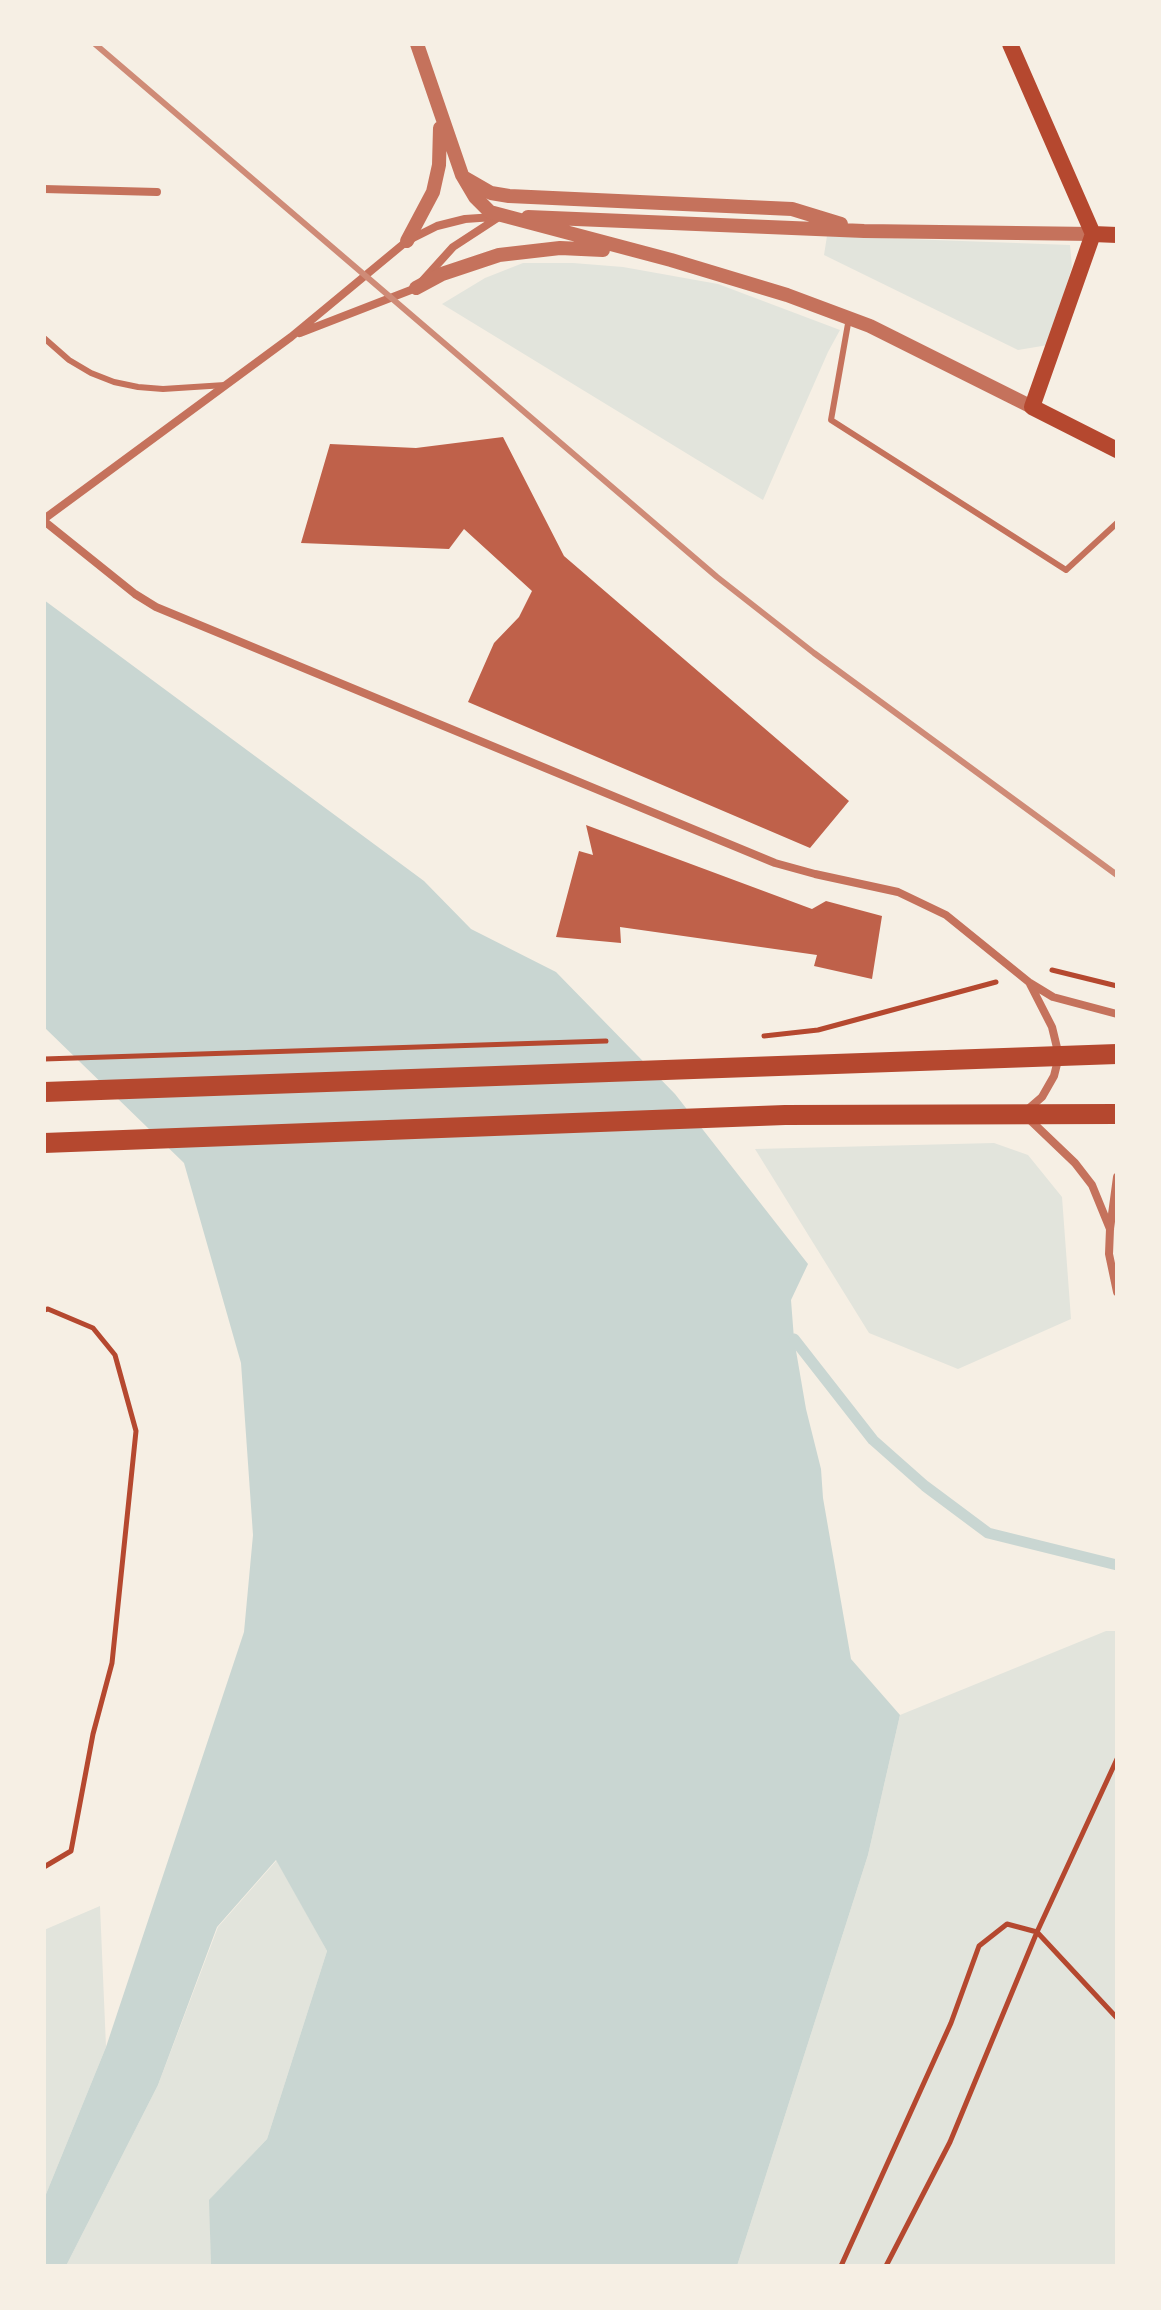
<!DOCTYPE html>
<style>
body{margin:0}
#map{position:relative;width:1161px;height:2310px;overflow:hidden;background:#f6efe4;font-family:"Alegreya Sans",sans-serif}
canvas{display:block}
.frame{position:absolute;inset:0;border:46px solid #f6efe4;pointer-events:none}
</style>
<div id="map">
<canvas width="1161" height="2310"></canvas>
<div class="frame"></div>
</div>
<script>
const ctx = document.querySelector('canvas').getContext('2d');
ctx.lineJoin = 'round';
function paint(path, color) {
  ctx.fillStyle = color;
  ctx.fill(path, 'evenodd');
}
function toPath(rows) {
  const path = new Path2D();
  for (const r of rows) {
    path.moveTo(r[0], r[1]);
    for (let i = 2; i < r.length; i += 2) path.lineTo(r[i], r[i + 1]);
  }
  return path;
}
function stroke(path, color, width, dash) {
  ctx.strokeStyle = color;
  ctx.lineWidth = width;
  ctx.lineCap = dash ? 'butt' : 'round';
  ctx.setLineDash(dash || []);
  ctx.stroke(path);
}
const green = toPath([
 [827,236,1070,245,1072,267,1048,345,1018,350,824,255],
 [523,263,573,263,623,267,718,284,840,330,828,352,763,500,442,304,485,278],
 [994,1143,1028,1155,1062,1197,1071,1319,958,1369,869,1333,755,1149],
 [1106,1631,1117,1631,1117,2266,737,2266,868,1855,900,1715],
 [277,1860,327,1951,267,2139,210,2200,211,2266,66,2266,158,2085,218,1927],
 [100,1906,106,2047,44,2199,44,1930]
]);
const water = toPath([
 [44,600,424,881,471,929,556,972,675,1094,808,1264,791,1300,794,1339,806,1409,821,1469,823,1498,851,1659,900,1715,868,1855,737,2266,211,2266,209,2200,267,2139,327,1951,276,1860,217,1927,158,2085,66,2266,44,2266,44,2199,106,2047,244,1632,253,1535,241,1363,184,1163,44,1027]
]);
const stream = toPath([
 [794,1339,873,1440,925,1486,988,1533,1117,1565]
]);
const building = toPath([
 [503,437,564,556,849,801,810,848,468,702,494,643,519,617,532,591,464,529,449,549,301,543,330,444,416,448],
 [586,825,812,909,826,901,882,916,872,979,814,966,817,955,620,927,621,943,556,937,579,851,593,855]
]);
const path = toPath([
 [1052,970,1117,986],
 [764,1036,818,1030,996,982],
 [44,1059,606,1041],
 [44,1310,48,1309,93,1328,115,1355,136,1431,112,1663,93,1734,71,1851,44,1867],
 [841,2266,951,2023,979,1946,1007,1924,1037,1932,1117,2018],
 [886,2266,950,2142,1037,1932,1117,1759]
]);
const service = toPath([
 [849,318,831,420,1066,570,1117,523],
 [44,338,69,360,91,373,114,382,138,387,163,389,225,385]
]);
const minor = toPath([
 [44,189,157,192],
 [300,333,416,288,453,247,499,217],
 [44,519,291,337,407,241,437,226,465,219,494,217],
 [44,521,135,594,156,607,775,863,815,874,898,892,946,915,1030,983,1053,997,1117,1014],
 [1027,1110,1042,1097,1054,1076,1059,1056,1052,1027,1030,984],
 [1029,1119,1075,1163,1092,1185,1110,1229],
 [1117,1177,1110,1229,1109,1254,1117,1292]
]);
const tertiary = toPath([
 [417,44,462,175,475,197,490,212,671,260,787,295,870,326,1032,407],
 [465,178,491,193,509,196,792,209,841,224],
 [528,217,864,231,1093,234],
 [407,241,433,192,439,165,440,128],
 [416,288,442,274,499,255,560,248,603,250]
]);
const secondary = toPath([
 [1010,44,1093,234,1032,407,1117,450],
 [1093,234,1117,235]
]);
const primary = toPath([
 [44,1092,1117,1054],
 [44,1143,785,1115,1117,1114]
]);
const rail = toPath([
 [95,44,717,577,814,653,1117,875]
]);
paint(green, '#e2e4dc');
paint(water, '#c9d6d2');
stroke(stream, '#c9d6d2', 11);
paint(building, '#bf614a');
stroke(path, '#b5482f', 5);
stroke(service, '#c5725c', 6);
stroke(minor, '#c5725c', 8);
stroke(tertiary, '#c5725c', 14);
stroke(secondary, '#b5482f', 16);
stroke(primary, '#b5482f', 20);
stroke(rail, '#cf8b77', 6);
</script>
